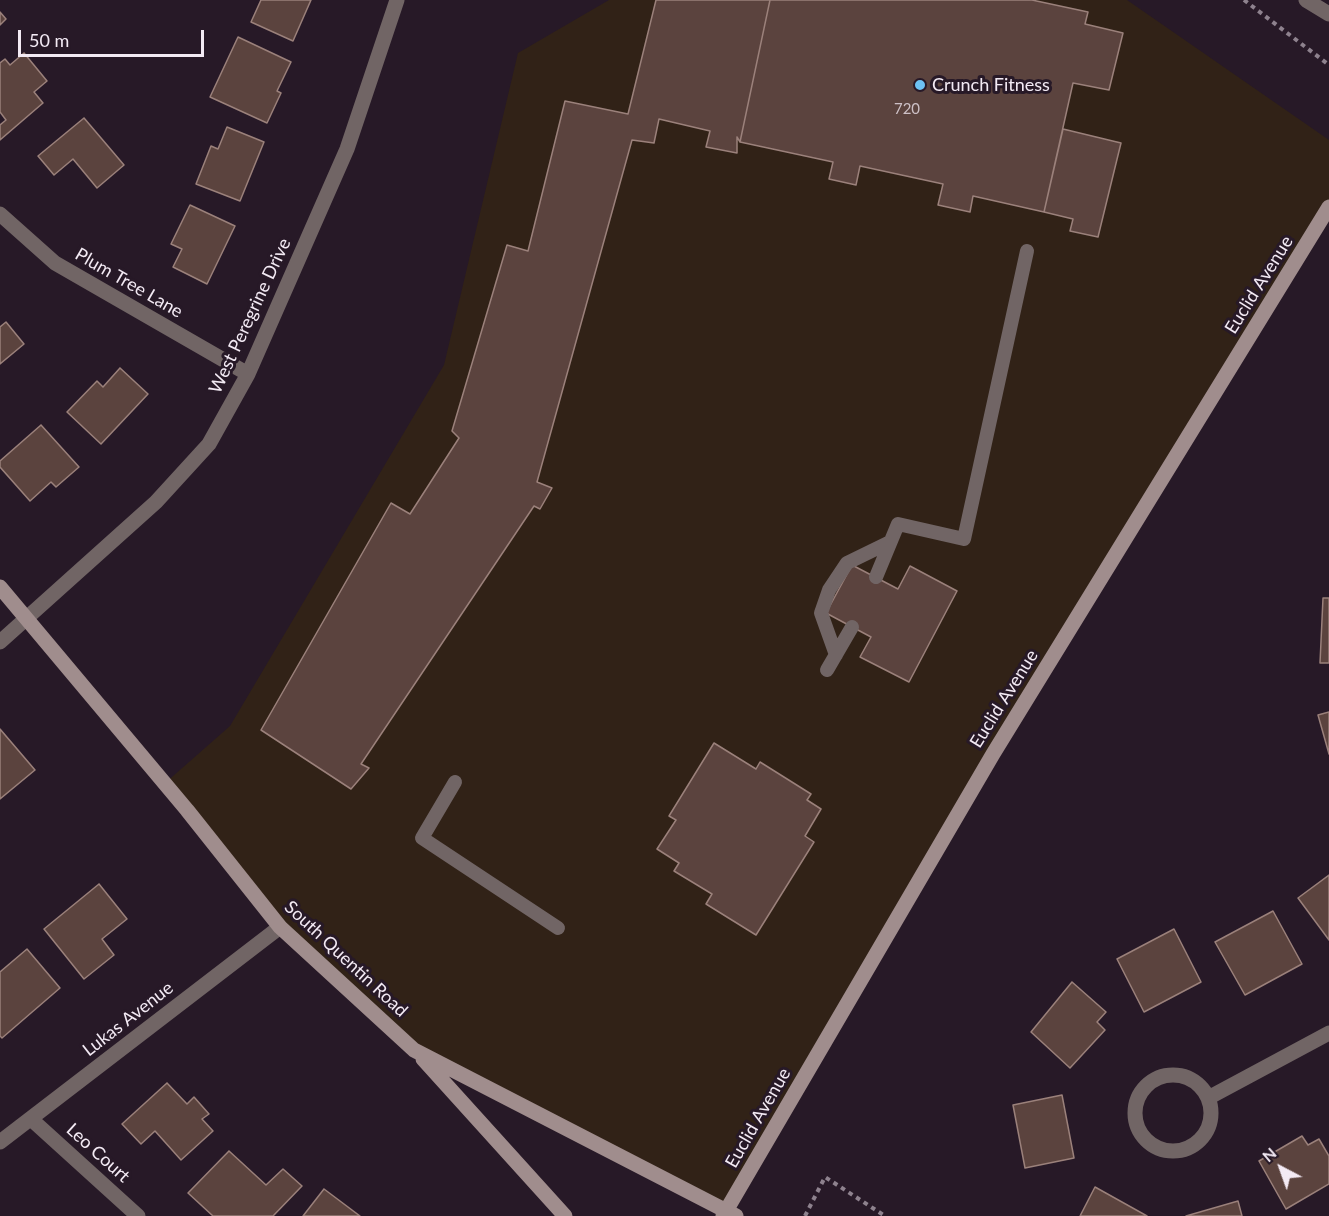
<!DOCTYPE html>
<style>
body{margin:0}
#map{position:relative;width:1329px;height:1216px;overflow:hidden;background:#271927;font-family:Lato,sans-serif}
canvas{display:block}
.north{position:absolute;left:1251px;top:1138px;width:60px;height:60px;-webkit-text-stroke:4px #271927;paint-order:stroke;rotate:319deg;font-size:16px;font-weight:700;line-height:24px;text-align:center;color:#f3eaf4}
.north::after{content:'';display:block;margin:auto;width:21px;height:27px;background:#f3eaf4;clip-path:polygon(50% 0,100% 100%,50% 72%,0 100%)}
.scale{position:absolute;left:18px;top:30px;width:186px;height:27px;box-sizing:border-box;border:3px solid #f3eaf4;border-top:0;padding-left:8px;font-size:18px;line-height:21px;white-space:nowrap;color:#f3eaf4;-webkit-text-stroke:4px #271927;paint-order:stroke}
</style>
<div id="map">
<canvas width="1329" height="1216"></canvas>
<div class="north">N</div>
<div class="scale">50 m</div>
</div>
<script>
const ctx = document.querySelector('canvas').getContext('2d');
ctx.lineJoin = 'round';
function paint(path, color) {
  ctx.fillStyle = color;
  ctx.fill(path, 'evenodd');
}
function toPath(rows) {
  const path = new Path2D();
  for (const r of rows) {
    if (r.length === 3) {
      path.moveTo(r[0] + r[2], r[1]);
      path.arc(r[0], r[1], r[2], 0, 2 * Math.PI);
      continue;
    }
    path.moveTo(r[0], r[1]);
    for (let i = 2; i < r.length; i += 2) path.lineTo(r[i], r[i + 1]);
  }
  return path;
}
function stroke(path, color, width, dash) {
  ctx.strokeStyle = color;
  ctx.lineWidth = width;
  ctx.lineCap = dash ? 'butt' : 'round';
  ctx.setLineDash(dash || []);
  ctx.stroke(path);
}
function label(font, color, halo, rows, align = 'center') {
  ctx.font = font + ' Lato,sans-serif';
  ctx.lineWidth = 6;
  ctx.setLineDash([]);
  ctx.textBaseline = 'middle';
  ctx.strokeStyle = halo;
  ctx.fillStyle = color;
  for (const [text, x, y, turn = 0] of rows) {
    ctx.save();
    ctx.translate(x, y);
    ctx.rotate((+turn || 0) * Math.PI / 180);
    ctx.textAlign = isNaN(turn) ? turn : align;
    if (halo) ctx.strokeText(text, 0, 0);
    ctx.fillText(text, 0, 0);
    ctx.restore();
  }
}
const commercial = toPath([
 [609,0,1127,0,1329,140,1329,207,726,1210,414,1050,280,927,164,784,230,726,444,365,518,53]
]);
const building = toPath([
 [261,0,311,0,293,41,251,22,261,0],
 [656,0,770,0,740,142,737,137,737,153,706,147,710,131,659,119,654,143,632,140,537,482,552,488,540,509,534,506,361,764,369,768,351,789,261,730,391,503,410,514,459,438,452,431,507,245,528,251,565,101,628,114,656,0],
 [770,0,1032,0,1088,12,1085,24,1123,33,1109,90,1073,83,1044,212,973,196,970,212,938,205,943,184,860,166,856,185,829,179,833,162,740,142,770,0],
 [0,12,6,19,0,25,0,12],
 [238,37,291,62,277,91,281,93,267,123,210,97,238,37],
 [24,53,47,81,34,92,43,103,0,140,0,125,6,120,0,112,0,63,5,59,10,65,24,53],
 [84,118,124,165,97,188,73,159,54,175,38,156,84,118],
 [227,127,264,142,240,201,196,184,211,146,218,149,227,127],
 [1063,129,1121,143,1098,237,1070,231,1073,219,1044,212,1063,129],
 [190,205,235,226,207,284,173,267,182,249,171,244,190,205],
 [6,322,24,344,0,364,0,327,6,322],
 [120,368,148,394,101,444,67,412,97,381,103,387,120,368],
 [41,425,79,467,56,487,51,482,30,501,0,467,0,461,41,425],
 [852,565,898,589,910,566,957,591,909,682,860,657,871,637,826,613,852,565],
 [1323,598,1329,598,1329,663,1320,663,1323,598],
 [1329,712,1329,754,1318,715,1329,712],
 [0,729,35,770,0,799,0,729],
 [714,743,756,769,760,762,811,794,807,800,821,809,805,836,814,842,756,935,706,904,712,894,674,871,679,863,657,849,676,820,669,816,714,743],
 [1329,875,1329,940,1298,898,1329,875],
 [99,884,127,919,102,939,114,955,84,979,44,929,99,884],
 [1273,911,1302,964,1245,995,1215,942,1273,911],
 [1174,929,1201,982,1144,1012,1117,959,1174,929],
 [27,949,60,988,2,1038,0,1036,0,972,27,949],
 [1072,982,1106,1012,1097,1022,1105,1030,1070,1068,1031,1032,1072,982],
 [167,1083,187,1104,194,1097,209,1114,202,1119,213,1131,181,1160,155,1131,141,1144,122,1124,167,1083],
 [1062,1095,1074,1158,1025,1168,1013,1105,1062,1095],
 [1302,1136,1308,1145,1319,1139,1329,1156,1329,1184,1286,1209,1259,1161,1302,1136],
 [229,1151,266,1185,283,1169,302,1186,273,1216,213,1216,188,1193,229,1151],
 [1095,1187,1147,1216,1080,1216,1095,1187],
 [324,1189,360,1216,303,1216,324,1189],
 [1238,1201,1242,1216,1186,1216,1238,1201]
]);
const path = toPath([
 [1244,0,1329,65],
 [805,1216,825,1177,885,1216]
]);
const service = toPath([
 [876,577,898,524,964,539,1027,251],
 [836,655,821,613,829,590,847,563,890,542],
 [827,670,852,627],
 [455,782,422,838,558,928]
]);
const minor = toPath([
 [1306,0,1329,14],
 [0,214,55,263,248,374],
 [0,642,156,502,209,444,248,374,347,149,397,0],
 [1173,1113,38],
 [1208,1098,1329,1033],
 [31,1119,138,1216],
 [0,1142,280,927]
]);
const secondary = toPath([
 [0,587,187,810,280,927,414,1050,736,1216],
 [423,1059,565,1216],
 [723,1216,993,754,1329,207]
]);
const markers = [
 [920,85,6,"#6dc2f3"]
];
const numberNames = [
 ["720",907,109]
];
const poiNames = [
 ["Crunch Fitness",932,85]
];
const streetNames = [
 ["Plum Tree Lane",129,283,30],
 ["Euclid Avenue",1259,285,-58],
 ["West Peregrine Drive",250,316,-65],
 ["Euclid Avenue",1004,699,-58],
 ["South Quentin Road",346,959,43],
 ["Lukas Avenue",128,1019,-38],
 ["Euclid Avenue",758,1118,-60],
 ["Leo Court",98,1153,42]
];
paint(commercial, '#312217');
paint(building, '#5b433e');
stroke(building, '#9b817b', 1.5);
stroke(path, '#8e828e', 4, [4.5, 4.5]);
stroke(service, '#716565', 14);
stroke(minor, '#716565', 15);
stroke(secondary, '#a08d8d', 15);
for (const [x, y, r, color] of markers) {
  const dot = new Path2D();
  dot.arc(x, y, r, 0, 2 * Math.PI);
  ctx.fillStyle = color;
  ctx.fill(dot);
  stroke(dot, '#271927', 2);
}
label('15px', '#cdc0c6', null, numberNames);
label('18px', '#f3eaf4', '#271927', poiNames, 'left');
label('18px', '#f3eaf4', '#271927', streetNames);
</script>
